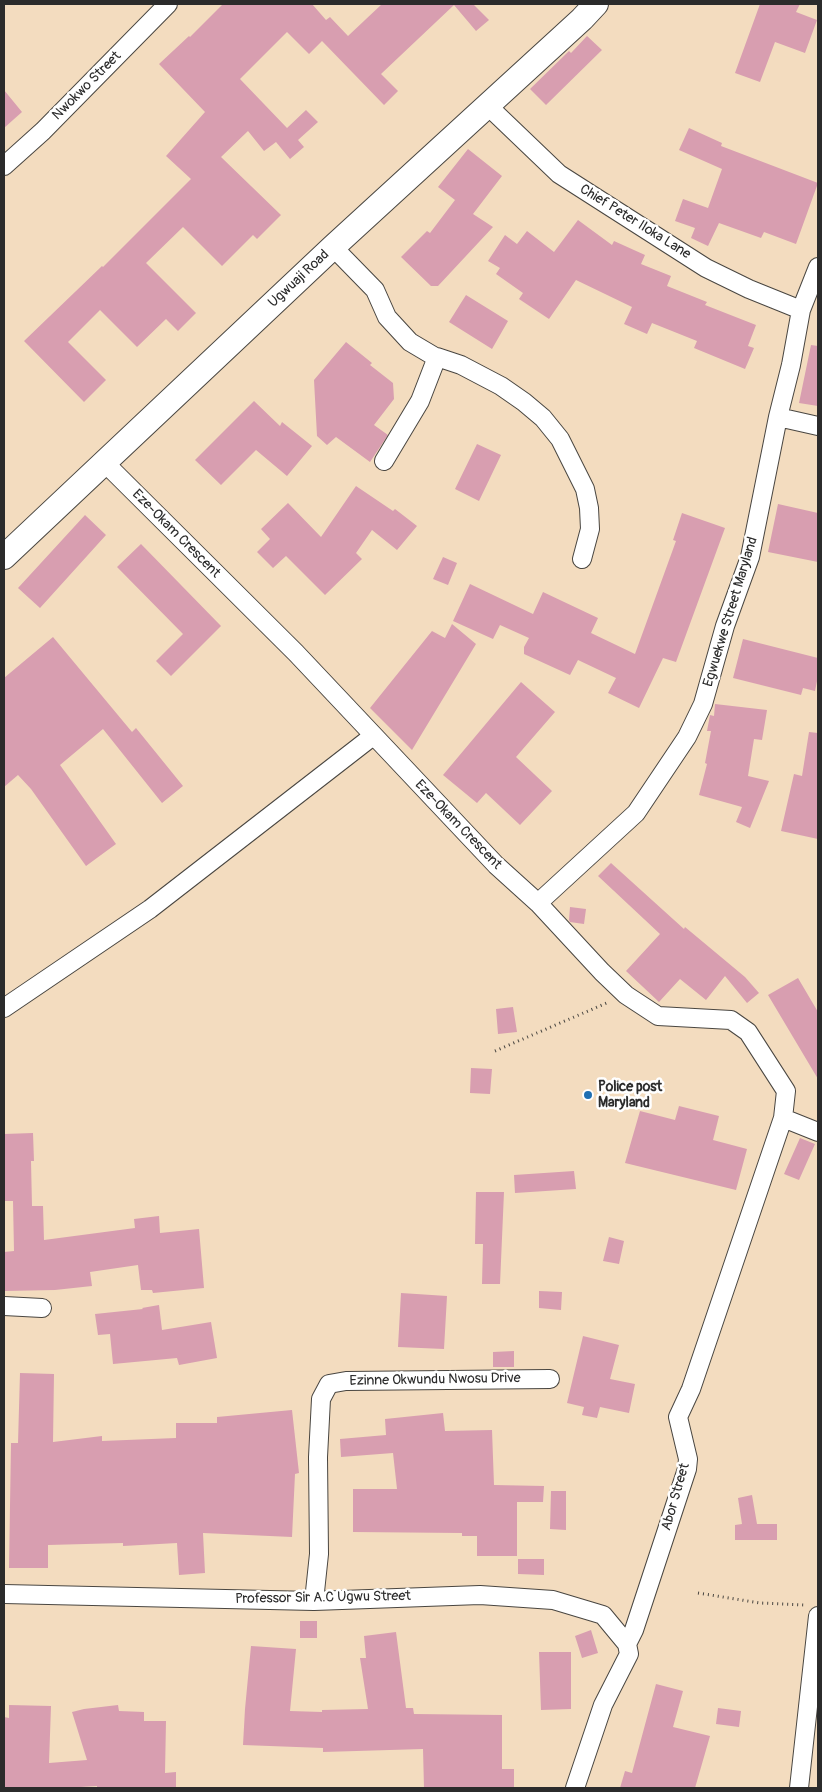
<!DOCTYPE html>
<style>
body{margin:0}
#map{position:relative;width:822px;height:1792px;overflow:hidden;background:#f3dcbf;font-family:Pangolin,sans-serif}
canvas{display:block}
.frame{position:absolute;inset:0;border:5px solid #2b2b2b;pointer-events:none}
</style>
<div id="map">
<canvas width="822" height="1792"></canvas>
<div class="frame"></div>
</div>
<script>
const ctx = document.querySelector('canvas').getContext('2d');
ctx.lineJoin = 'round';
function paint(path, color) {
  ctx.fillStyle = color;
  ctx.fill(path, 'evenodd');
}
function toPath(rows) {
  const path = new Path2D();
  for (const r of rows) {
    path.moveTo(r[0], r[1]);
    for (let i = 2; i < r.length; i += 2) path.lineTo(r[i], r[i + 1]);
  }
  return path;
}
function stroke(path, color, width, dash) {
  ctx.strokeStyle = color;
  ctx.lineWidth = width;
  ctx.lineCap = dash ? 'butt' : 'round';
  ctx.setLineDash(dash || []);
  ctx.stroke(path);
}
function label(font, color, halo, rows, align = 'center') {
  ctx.font = font + ' Pangolin,sans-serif';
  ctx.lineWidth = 5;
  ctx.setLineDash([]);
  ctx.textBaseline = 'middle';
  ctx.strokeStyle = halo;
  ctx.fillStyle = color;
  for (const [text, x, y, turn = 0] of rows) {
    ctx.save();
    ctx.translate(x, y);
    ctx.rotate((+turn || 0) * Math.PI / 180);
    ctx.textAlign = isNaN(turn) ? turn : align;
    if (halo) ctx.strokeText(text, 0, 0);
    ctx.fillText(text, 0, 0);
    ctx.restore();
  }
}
const building = toPath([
 [223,4,312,4,326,20,330,17,348,36,382,4,473,4,489,20,476,31,454,5,381,74,398,91,384,105,322,41,309,54,287,32,240,79,287,128,306,110,318,122,298,140,304,147,290,159,276,142,264,151,248,131,221,157,281,215,257,239,253,235,222,266,183,227,146,263,196,313,178,331,166,319,137,347,100,310,68,342,106,380,84,402,24,341,102,266,103,267,191,179,166,156,205,112,159,64,189,36,190,37],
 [760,4,800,4,796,12,817,20,805,53,775,42,760,82,735,73],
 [587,36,602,50,546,105,530,89,569,51,571,53],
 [4,90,22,112,4,128],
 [689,128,722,143,721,146,818,183,796,244,764,232,761,238,719,223,708,246,691,238,695,228,675,221,683,199,708,208,722,169,679,150],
 [468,149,502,176,473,214,493,227,438,286,431,286,401,257,427,231,430,233,455,200,438,187],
 [578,220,612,245,614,241,645,255,641,264,671,276,667,286,707,302,705,305,756,325,748,346,754,348,745,369,694,348,697,341,652,323,647,334,624,324,632,307,576,280,549,319,519,299,523,293,496,274,500,268,488,261,505,235,517,244,527,231,554,252],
 [466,295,508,321,492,349,449,322],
 [346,342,372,363,370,365,393,383,394,399,374,425,388,435,370,462,336,437,327,445,317,436,314,380],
 [811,345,818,346,818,406,799,403],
 [254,401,280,426,282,422,312,446,287,476,256,450,221,485,195,460],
 [477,444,501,455,479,501,455,489],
 [356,486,393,511,395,509,417,526,397,550,372,530,356,553,362,559,325,595,286,556,273,568,257,552,270,539,261,529,288,503,321,537],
 [778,504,818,513,818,562,768,552],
 [682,513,725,528,676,662,663,658,639,708,608,693,616,678,578,660,570,675,524,654,524,647,529,638,500,625,493,639,453,621,470,584,533,614,543,592,598,618,591,633,635,654,676,541,673,540],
 [85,515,106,535,40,608,18,588],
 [141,544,221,626,171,676,156,661,183,634,117,567],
 [443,557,457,563,448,585,433,579],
 [452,624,476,644,412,750,370,708,432,631,445,638],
 [53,637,132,732,136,728,183,786,162,803,103,729,60,765,116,844,86,866,31,789,18,775,4,787,4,678],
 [743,639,818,658,818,676,815,691,803,688,801,695,733,678],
 [521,682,555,712,516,757,552,791,520,825,486,793,477,803,443,775],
 [715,704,767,710,762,740,754,739,748,776,769,781,750,828,736,822,742,807,699,795,707,764,705,763,711,731,707,731,710,715,714,716],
 [809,732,818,733,818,839,781,831,794,774,802,776],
 [611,863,684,929,685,927,745,977,759,993,747,1003,725,976,706,1000,680,979,659,1002,626,971,660,934,598,876],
 [570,907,586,909,584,924,570,922,569,920],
 [798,978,818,1012,818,1079,768,995],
 [513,1007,517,1032,498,1034,496,1009],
 [471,1068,492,1069,490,1094,470,1093],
 [679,1106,719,1116,713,1140,747,1149,736,1190,625,1163,640,1111,675,1120],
 [33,1133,34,1161,31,1161,32,1206,43,1206,44,1240,135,1228,134,1219,159,1216,160,1233,199,1229,204,1288,153,1293,152,1290,141,1290,138,1265,90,1272,92,1286,55,1290,4,1291,4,1252,14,1251,13,1201,4,1201,4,1134],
 [800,1138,815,1144,799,1180,784,1174],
 [574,1171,576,1189,515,1193,514,1175],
 [476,1192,504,1192,500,1284,482,1284,483,1244,475,1244],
 [609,1237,624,1241,619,1264,603,1261],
 [539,1291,562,1292,561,1310,539,1308],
 [401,1293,447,1296,444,1349,398,1347],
 [159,1305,162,1330,211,1322,217,1358,179,1365,177,1358,113,1364,110,1334,98,1335,95,1314,143,1309,142,1308],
 [583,1336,619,1345,610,1379,635,1384,629,1413,600,1407,597,1418,582,1415,584,1407,567,1403],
 [514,1351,514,1367,493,1367,493,1352],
 [20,1373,54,1374,53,1442,102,1436,102,1441,176,1438,176,1423,217,1423,217,1417,292,1410,299,1473,295,1474,292,1537,203,1533,205,1573,179,1575,177,1543,123,1546,123,1543,48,1545,48,1568,9,1568,11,1443,18,1443],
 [443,1413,445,1431,492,1430,494,1485,544,1486,543,1502,517,1502,517,1556,477,1556,477,1536,462,1536,462,1533,353,1532,353,1489,397,1489,393,1453,341,1457,340,1439,386,1435,385,1419],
 [551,1491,566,1491,566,1530,550,1529],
 [752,1495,757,1524,777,1524,777,1540,735,1540,735,1525,742,1524,738,1498],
 [518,1559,544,1559,544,1575,518,1574],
 [300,1621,317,1621,317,1638,300,1638],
 [591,1630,598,1653,582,1658,575,1636],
 [396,1632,406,1708,413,1708,414,1714,502,1715,502,1769,514,1769,514,1788,424,1788,423,1749,323,1752,323,1748,243,1745,245,1709,251,1646,296,1649,290,1711,322,1712,322,1710,368,1709,360,1658,366,1658,364,1636],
 [539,1652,571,1652,571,1709,541,1710],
 [656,1684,683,1691,673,1727,710,1736,695,1788,620,1788,625,1771,632,1773],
 [9,1705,51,1706,49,1763,87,1760,72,1712,84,1709,118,1705,119,1711,144,1712,144,1721,166,1721,165,1773,176,1772,176,1788,97,1788,97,1786,64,1788,4,1788,4,1717,9,1718],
 [718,1708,741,1711,739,1727,716,1724]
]);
const path = toPath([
 [495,1051,609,1002],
 [698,1593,760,1603,805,1605]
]);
const street = toPath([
 [488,106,559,174,706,268,749,289,801,310],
 [4,166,43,131,168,4],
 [333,247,375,290,387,317,410,342,437,358],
 [778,417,818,426],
 [384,461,420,401,437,357,461,365,501,386,524,402,543,418,560,439,585,489,589,508,590,529,582,559],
 [104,462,296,653,496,865,538,903,602,972,626,995,658,1016,731,1020,748,1032,786,1091,783,1118,691,1389,678,1417,688,1459,687,1469,634,1630,627,1644,629,1654,603,1705,575,1788],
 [538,903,636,813,687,737,703,704,725,626,750,557,778,417,791,365,801,310,818,267],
 [4,1008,150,909,373,736],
 [783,1118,818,1132],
 [4,1306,42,1308],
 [4,1594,314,1601,480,1595,553,1600,603,1615,627,1644],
 [314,1601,319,1554,318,1457,321,1399,329,1384,346,1381,550,1379],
 [799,1788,818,1616]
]);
const secondary = toPath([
 [4,557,333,247,582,19,596,4]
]);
const markers = [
 [588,1095,5,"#1f6fb2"]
];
const streetNames = [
 ["Nwokwo Street",87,86,-45],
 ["Chief Peter Iloka Lane",635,222,32],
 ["Ugwuaji Road",299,279,-43],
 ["Eze-Okam Crescent",176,534,45],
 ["Egwuekwe Street Maryland",731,612,-73],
 ["Eze-Okam Crescent",458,825,46],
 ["Ezinne Okwundu Nwosu Drive",435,1380,-1],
 ["Abor Street",676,1497,-74],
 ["Professor Sir A.C Ugwu Street",323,1598,-1]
];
const poiNames = [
 ["Police post",598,1087],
 ["Maryland",598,1103]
];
paint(building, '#d89eb0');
stroke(street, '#494641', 20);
stroke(secondary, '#494641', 26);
stroke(path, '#494641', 3, [1, 4]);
stroke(street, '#fff', 18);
stroke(secondary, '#fff', 24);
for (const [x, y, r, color] of markers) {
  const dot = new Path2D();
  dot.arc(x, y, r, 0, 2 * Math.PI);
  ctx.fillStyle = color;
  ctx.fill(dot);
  stroke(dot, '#fff', 2);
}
label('14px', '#2b2b2b', '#fff', streetNames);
label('bold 14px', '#2b2b2b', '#fff', poiNames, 'left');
</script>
